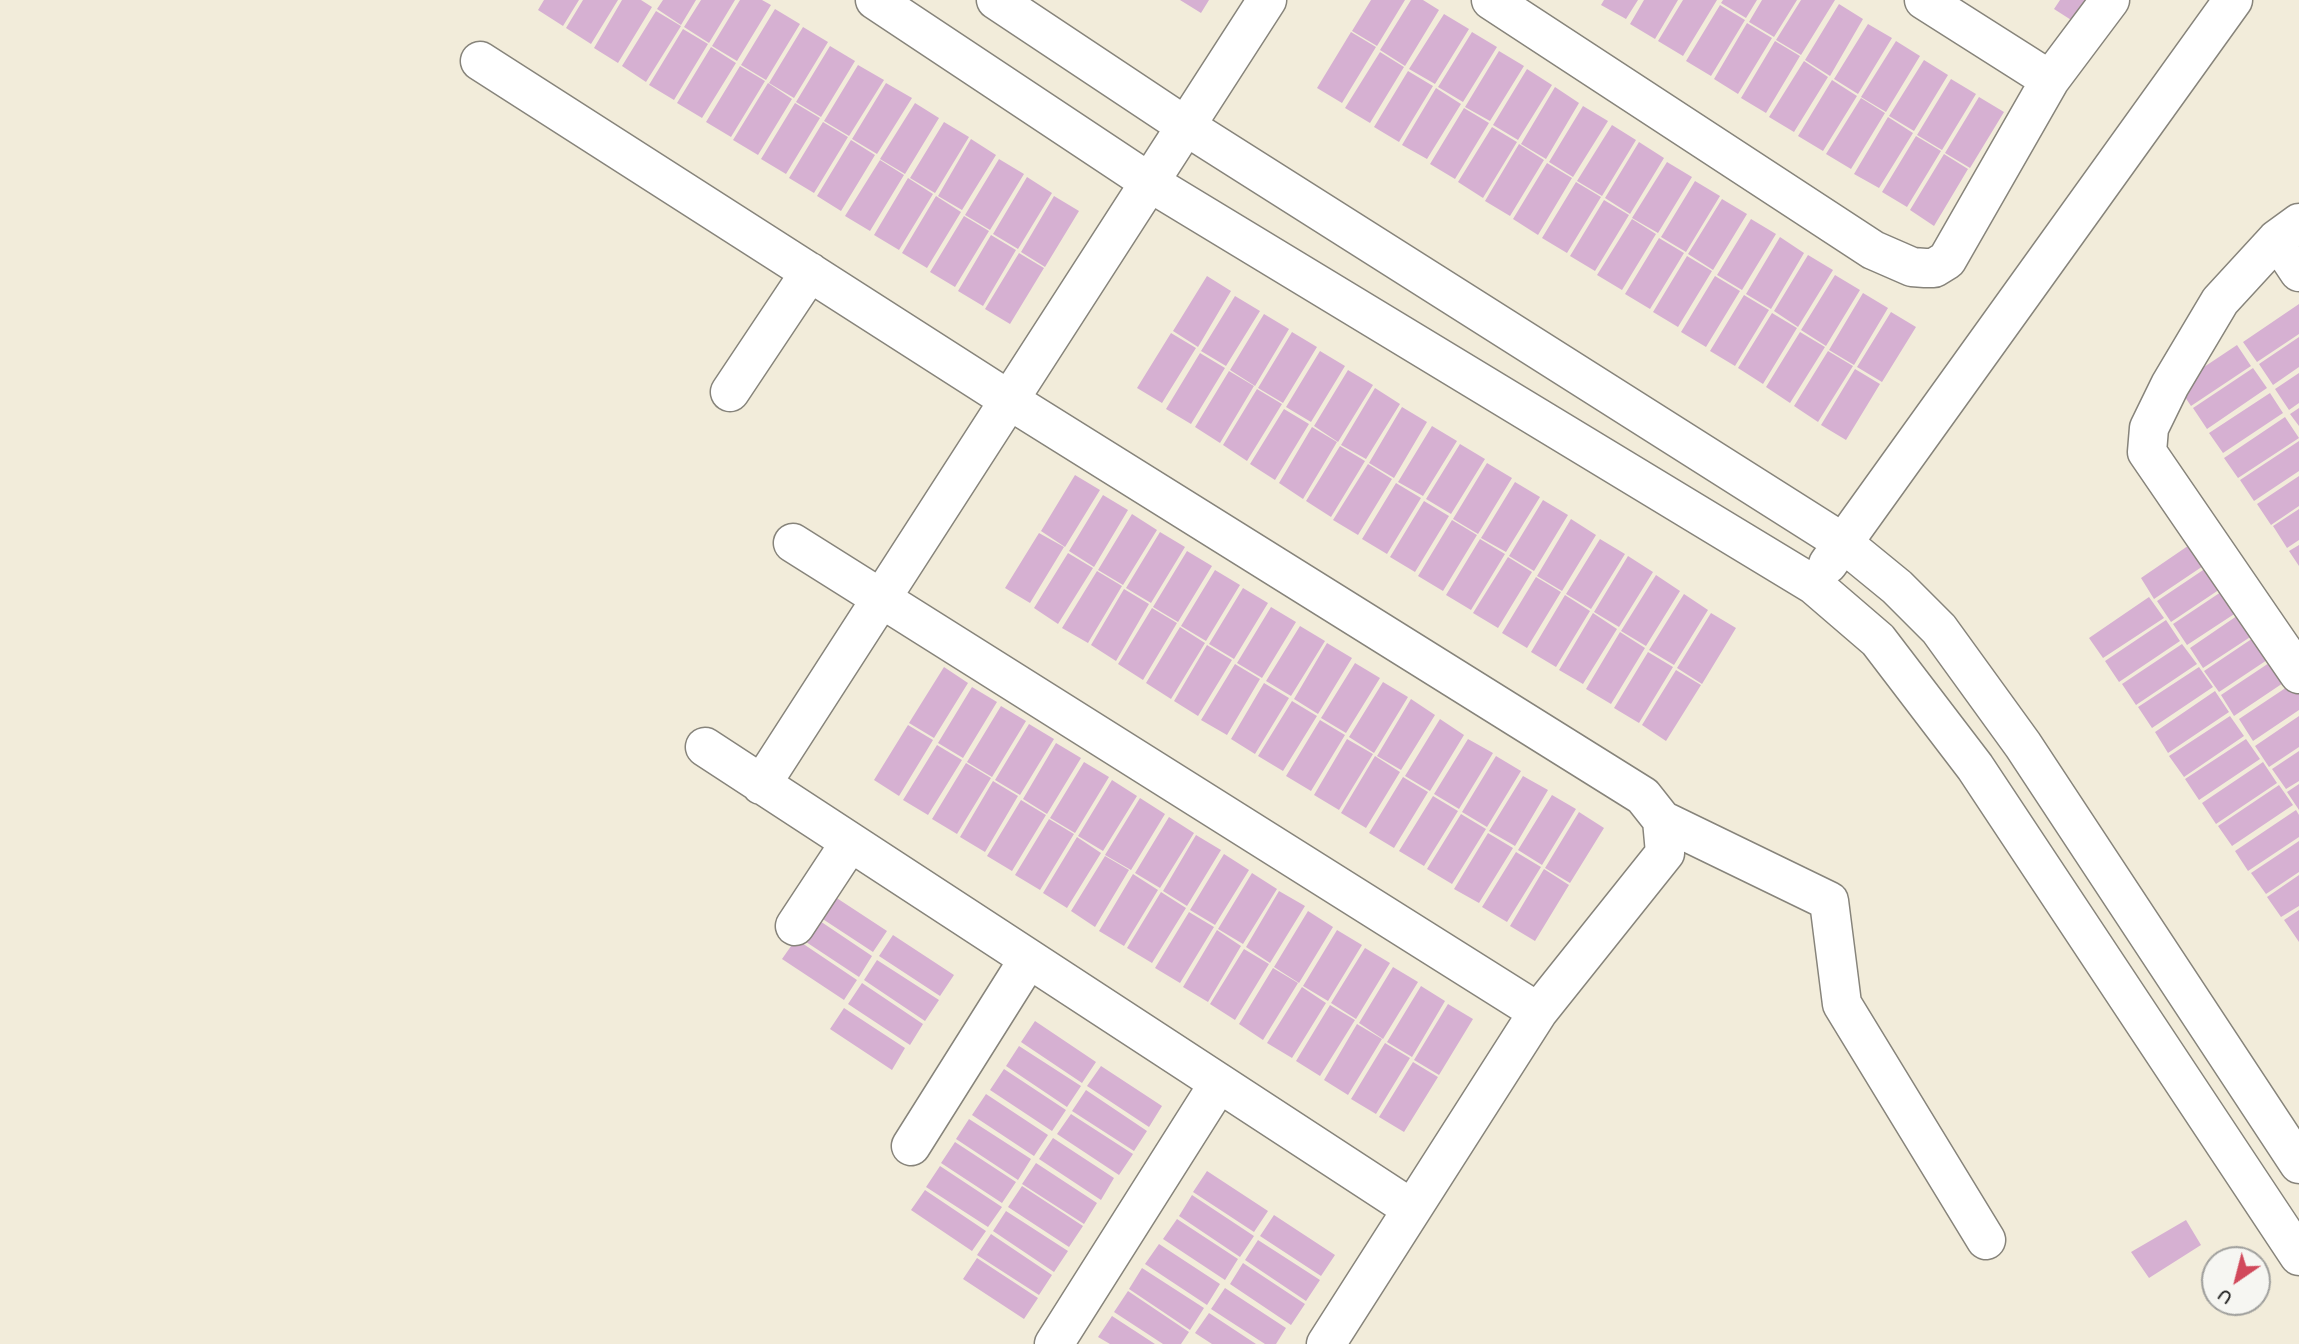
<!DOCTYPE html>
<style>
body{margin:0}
#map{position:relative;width:2299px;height:1344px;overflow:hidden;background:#f2ecda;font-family:"Comic Neue",sans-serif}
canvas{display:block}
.north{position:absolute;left:2201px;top:1246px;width:70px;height:70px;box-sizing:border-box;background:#f6f6f2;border:2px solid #9f9f9c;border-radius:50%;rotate:215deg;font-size:19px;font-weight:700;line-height:28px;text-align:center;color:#1c1c1c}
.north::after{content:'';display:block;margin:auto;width:24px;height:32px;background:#d1495b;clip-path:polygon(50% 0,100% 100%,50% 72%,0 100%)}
</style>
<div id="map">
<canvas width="2299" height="1344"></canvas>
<div class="north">U</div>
</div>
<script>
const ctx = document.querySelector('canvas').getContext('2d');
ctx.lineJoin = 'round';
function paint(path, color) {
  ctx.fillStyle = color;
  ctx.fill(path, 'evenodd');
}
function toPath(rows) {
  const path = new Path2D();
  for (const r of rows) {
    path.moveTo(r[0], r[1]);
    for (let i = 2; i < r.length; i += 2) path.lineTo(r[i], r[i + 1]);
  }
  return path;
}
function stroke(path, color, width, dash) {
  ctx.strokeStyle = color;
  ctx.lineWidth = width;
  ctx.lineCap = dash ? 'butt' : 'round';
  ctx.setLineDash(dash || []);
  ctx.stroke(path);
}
const building = toPath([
 [544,0,579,0,563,26,538,10],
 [583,0,618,0,591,44,566,28],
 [622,0,641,0,652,7,618,63,594,48],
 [663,0,696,0,681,25,657,9],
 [701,0,735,0,709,43,684,27],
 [740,0,762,0,771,5,737,61,712,46],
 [1180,0,1209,0,1201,13],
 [1371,0,1405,0,1377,46,1352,31],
 [1411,0,1423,0,1439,10,1405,66,1380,50],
 [1604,0,1638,0,1626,19,1601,5],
 [1644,0,1678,0,1655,39,1630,24],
 [1683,0,1717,0,1683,56,1658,41],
 [1723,0,1757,0,1746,18,1721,3],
 [1762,0,1797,0,1774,37,1749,22],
 [1801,0,1835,0,1801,55,1776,40],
 [2060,0,2094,0,2079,25,2054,9],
 [1839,4,1863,19,1830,76,1805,60],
 [1720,5,1745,20,1711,76,1686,61],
 [775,9,800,24,766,80,741,65],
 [656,11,681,26,646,82,622,66],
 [1444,14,1469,29,1435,84,1409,69],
 [1747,23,1772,38,1738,94,1714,79],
 [1868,24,1892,38,1858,94,1834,79],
 [803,27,828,42,794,98,769,83],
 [683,29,708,44,674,100,649,85],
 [1351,32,1376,47,1342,103,1317,88],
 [1472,32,1497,47,1463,102,1438,87],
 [1775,41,1800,56,1766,113,1741,98],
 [1896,41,1920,56,1886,112,1861,97],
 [830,46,855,61,821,117,796,102],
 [711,47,736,63,702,118,677,103],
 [1499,51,1524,66,1490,121,1465,107],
 [1380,52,1404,67,1370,123,1345,108],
 [1924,60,1948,75,1914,131,1889,116],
 [1804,61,1828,77,1794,132,1769,117],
 [858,65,884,80,849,136,824,121],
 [740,66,765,81,731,137,706,122],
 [1527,69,1552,85,1518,140,1493,125],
 [1408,71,1433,86,1399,142,1374,127],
 [1951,79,1976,94,1942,150,1917,135],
 [1832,80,1857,96,1823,151,1798,136],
 [768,83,792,99,758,155,733,140],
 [886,83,912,98,877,154,852,139],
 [1555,87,1579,103,1546,159,1521,144],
 [1436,88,1461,104,1427,159,1402,145],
 [1979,97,2004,112,1970,168,1945,153],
 [1861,98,1885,113,1851,169,1826,154],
 [795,103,820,118,786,174,761,159],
 [915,103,939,118,905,174,880,159],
 [1583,106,1608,121,1573,177,1549,162],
 [1464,108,1489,123,1455,179,1430,164],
 [1888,117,1913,133,1879,188,1854,174],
 [823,122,848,137,814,193,789,178],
 [944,122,969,137,935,193,910,178],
 [1612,125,1636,140,1602,196,1577,181],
 [1492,127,1517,142,1483,198,1458,182],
 [1916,136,1941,151,1907,207,1882,192],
 [971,139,996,155,962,210,938,196],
 [851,140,875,155,841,211,817,196],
 [1639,142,1664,158,1630,214,1605,198],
 [1519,144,1544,160,1510,216,1485,201],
 [1944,154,1968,169,1934,226,1910,210],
 [999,159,1024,174,990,230,965,215],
 [880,160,904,175,870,231,845,216],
 [1667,162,1692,177,1658,233,1632,218],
 [1547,163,1572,178,1538,235,1513,219],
 [1027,177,1052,193,1018,249,993,234],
 [908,178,933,194,899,250,874,235],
 [1695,181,1720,196,1686,252,1661,237],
 [1576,182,1601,197,1567,253,1542,238],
 [936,196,961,212,927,268,902,253],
 [1054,196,1079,211,1045,267,1021,252],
 [1722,199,1747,214,1713,270,1688,254],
 [1604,200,1629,215,1595,271,1570,256],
 [964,216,989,231,955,287,930,272],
 [1632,219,1656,234,1622,290,1597,275],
 [1751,219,1776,234,1742,290,1717,275],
 [991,235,1016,250,983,306,958,291],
 [1780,237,1804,253,1771,309,1746,294],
 [1659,238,1684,253,1650,309,1625,294],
 [1019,253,1044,268,1010,324,985,309],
 [1808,255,1833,270,1798,327,1774,311],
 [1687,256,1712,271,1678,327,1653,312],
 [1835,275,1860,290,1826,346,1801,330],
 [1207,276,1231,291,1198,347,1173,331],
 [1715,276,1740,291,1706,347,1681,332],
 [1863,293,1888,308,1854,365,1829,350],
 [1744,295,1769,310,1735,366,1710,351],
 [1235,296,1260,311,1226,366,1201,351],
 [2299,304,2299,334,2257,362,2243,342],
 [1891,312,1916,327,1882,382,1857,367],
 [1772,313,1797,328,1763,384,1738,368],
 [1264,314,1289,329,1255,386,1230,370],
 [1292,332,1317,347,1283,403,1258,388],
 [1800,332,1825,347,1790,403,1766,387],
 [1171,333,1196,348,1162,403,1137,388],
 [2299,337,2299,367,2273,385,2259,364],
 [2237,345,2251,366,2191,406,2177,385],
 [1320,351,1345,366,1311,422,1286,407],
 [1828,351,1853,366,1818,422,1794,406],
 [1200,353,1225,368,1191,424,1166,409],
 [2253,368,2267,388,2207,429,2193,408],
 [1855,369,1880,384,1846,440,1821,425],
 [1348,370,1373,385,1338,442,1314,426],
 [1229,371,1254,386,1220,443,1195,427],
 [2299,373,2299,403,2289,410,2275,389],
 [1375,388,1400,404,1366,459,1341,445],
 [1257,389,1282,404,1247,461,1223,445],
 [2270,393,2283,413,2223,453,2209,433],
 [1402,407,1427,422,1394,478,1369,463],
 [2299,408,2299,426,2290,414],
 [1284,409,1309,424,1275,480,1250,464],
 [2285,417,2299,438,2238,478,2224,458],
 [1432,426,1457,441,1423,496,1398,482],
 [1312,427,1337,442,1303,499,1279,483],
 [2299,441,2299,471,2254,501,2240,480],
 [1460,444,1485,459,1451,514,1426,499],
 [1340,446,1365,461,1331,517,1306,501],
 [1487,463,1512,478,1478,534,1453,519],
 [1368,464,1392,479,1358,535,1333,520],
 [1075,475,1100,490,1065,547,1041,531],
 [2299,476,2299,506,2271,525,2257,504],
 [1515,482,1540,497,1506,552,1481,538],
 [1396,483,1421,498,1387,554,1362,539],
 [1103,495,1128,510,1094,567,1069,551],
 [1543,500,1568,515,1534,571,1509,556],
 [1424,501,1449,516,1415,572,1390,557],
 [2299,509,2299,540,2287,548,2273,526],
 [1132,514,1157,530,1123,585,1098,570],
 [1571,519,1596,535,1562,591,1537,576],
 [1452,520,1477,535,1443,591,1418,576],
 [1160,532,1185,547,1151,603,1126,588],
 [1039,533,1064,547,1030,603,1005,588],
 [2201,537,2215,558,2154,599,2141,578],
 [1480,539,1505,554,1471,610,1446,595],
 [1600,539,1625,554,1591,609,1566,594],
 [2299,545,2299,566,2289,551],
 [1187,551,1212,566,1178,622,1153,607],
 [1068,553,1093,568,1058,624,1034,608],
 [1628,556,1653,572,1619,627,1594,612],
 [1508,557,1532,572,1498,628,1473,613],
 [2218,560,2232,581,2171,622,2157,601],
 [1215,570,1240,585,1206,641,1181,626],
 [1097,571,1122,586,1088,643,1062,628],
 [1656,575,1680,591,1646,646,1621,631],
 [1536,577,1561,592,1527,648,1502,633],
 [2233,584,2248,605,2187,645,2173,624],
 [1243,588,1268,603,1234,659,1209,644],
 [1124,589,1149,604,1116,661,1091,645],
 [1684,594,1708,610,1674,665,1649,650],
 [1565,595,1590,611,1556,667,1531,652],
 [2149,597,2164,618,2103,658,2089,638],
 [1271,607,1296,622,1262,678,1237,663],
 [2250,607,2264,628,2203,668,2190,648],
 [1152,608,1177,623,1143,680,1118,664],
 [1593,613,1617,629,1583,684,1559,670],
 [1711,613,1736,628,1702,684,1677,668],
 [2166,620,2180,641,2119,682,2105,661],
 [1300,626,1325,641,1291,696,1266,681],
 [1180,627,1205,643,1171,699,1146,683],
 [2265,630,2279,652,2219,692,2204,671],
 [1620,632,1645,648,1611,704,1586,689],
 [1327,643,1352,658,1318,714,1294,699],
 [2182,644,2197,664,2136,705,2122,684],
 [1207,645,1232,660,1198,716,1174,701],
 [1648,652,1673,667,1639,723,1614,708],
 [2281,655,2295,675,2234,716,2221,695],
 [1355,663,1380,678,1346,733,1321,718],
 [1235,664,1260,679,1227,735,1201,720],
 [944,667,968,683,934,738,909,723],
 [2199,667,2213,687,2152,728,2138,707],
 [1676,670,1701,685,1666,741,1642,725],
 [2299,679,2299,710,2253,741,2239,719],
 [1383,682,1408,697,1374,753,1349,737],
 [1264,683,1289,698,1255,754,1231,739],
 [972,687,997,702,963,758,938,743],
 [2215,691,2229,712,2168,753,2155,732],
 [1411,699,1435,715,1401,770,1377,756],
 [1292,701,1317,716,1283,771,1258,756],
 [1001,706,1026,721,992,777,967,762],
 [2230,716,2244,736,2184,777,2169,756],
 [2299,716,2299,747,2269,767,2255,746],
 [1440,719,1464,735,1430,791,1405,776],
 [1320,720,1345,735,1311,791,1286,776],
 [1029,724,1054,739,1020,795,995,780],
 [908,725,933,740,899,796,874,780],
 [1347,739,1373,754,1339,810,1314,795],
 [1468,739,1493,753,1459,809,1434,794],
 [2246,739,2260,759,2199,800,2185,779],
 [1056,743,1081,758,1047,814,1023,799],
 [937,745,962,760,928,815,903,800],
 [2299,751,2299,781,2286,789,2272,769],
 [1375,756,1400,772,1366,828,1341,813],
 [1496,756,1521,771,1487,827,1462,812],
 [1084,762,1109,777,1075,833,1050,818],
 [2263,762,2277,783,2216,824,2202,803],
 [966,763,991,778,957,834,932,819],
 [1523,776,1548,790,1515,846,1489,831],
 [1403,777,1428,792,1394,848,1369,833],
 [1112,780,1137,796,1103,851,1078,836],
 [993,781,1018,796,985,852,960,837],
 [2299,784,2299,810,2287,792],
 [2279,785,2293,805,2232,846,2218,826],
 [1552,795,1576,809,1542,865,1518,850],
 [1433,796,1458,811,1424,866,1399,851],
 [1140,798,1165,814,1131,870,1105,855],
 [1021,800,1046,815,1012,871,987,856],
 [2296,810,2299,815,2299,837,2248,871,2235,851],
 [1579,812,1604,828,1570,883,1545,868],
 [1461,814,1486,829,1452,884,1427,869],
 [1169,817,1194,833,1160,888,1135,873],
 [1049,819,1074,834,1040,890,1015,875],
 [1488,833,1513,848,1479,903,1454,889],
 [1196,835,1221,850,1187,906,1163,891],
 [1077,837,1101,853,1067,908,1043,893],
 [2299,841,2299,872,2266,894,2251,873],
 [1516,852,1541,867,1507,922,1482,907],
 [1224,854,1249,870,1215,925,1190,910],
 [1105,856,1129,870,1095,927,1071,911],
 [1544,869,1569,885,1535,941,1510,926],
 [1252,873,1277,889,1243,944,1218,929],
 [1133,874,1158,890,1124,946,1099,931],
 [2299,875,2299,906,2281,917,2267,897],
 [826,891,887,931,873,952,812,912],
 [1279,891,1305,906,1270,963,1246,947],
 [1161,892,1186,908,1152,963,1127,948],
 [2299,910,2299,942,2284,920],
 [1308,911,1333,927,1299,983,1274,967],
 [1189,912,1214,927,1180,983,1155,968],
 [811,915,872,956,859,977,797,936],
 [1217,930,1241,946,1208,1002,1183,987],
 [1337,930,1362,945,1328,1001,1303,986],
 [893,935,954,975,940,996,879,956],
 [796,939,857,980,844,1000,782,959],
 [1365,948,1390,963,1356,1019,1331,1003],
 [1244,949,1269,964,1235,1020,1210,1004],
 [877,960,939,1000,925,1021,864,980],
 [1393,967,1418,982,1383,1039,1359,1023],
 [1273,968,1298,983,1263,1040,1239,1024],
 [862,983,923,1024,910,1045,848,1004],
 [1421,986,1445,1001,1412,1057,1387,1042],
 [1302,987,1326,1003,1292,1058,1267,1043],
 [1448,1004,1473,1019,1439,1075,1414,1060],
 [1330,1005,1355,1020,1320,1076,1296,1061],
 [844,1008,905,1048,892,1070,830,1029],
 [1035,1021,1096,1062,1082,1083,1021,1042],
 [1357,1024,1382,1039,1348,1095,1324,1080],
 [1385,1043,1410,1058,1376,1114,1351,1099],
 [1019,1046,1081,1086,1067,1107,1006,1066],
 [1413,1062,1438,1077,1404,1132,1379,1117],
 [1101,1066,1162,1106,1149,1127,1087,1086],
 [1004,1069,1066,1110,1052,1131,990,1090],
 [1086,1090,1147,1131,1134,1151,1072,1111],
 [986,1094,1048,1135,1034,1156,972,1115],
 [1071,1114,1133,1154,1119,1175,1057,1134],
 [969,1119,1031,1159,1018,1180,956,1139],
 [1053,1138,1114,1178,1101,1200,1039,1159],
 [955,1142,1016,1182,1002,1203,941,1163],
 [1036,1163,1097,1203,1084,1224,1022,1184],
 [940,1166,1002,1207,988,1227,926,1187],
 [1207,1171,1268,1211,1254,1232,1193,1192],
 [1022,1186,1083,1226,1069,1247,1008,1207],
 [925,1190,986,1231,972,1251,911,1210],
 [1192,1195,1254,1236,1240,1257,1179,1216],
 [1006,1211,1068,1251,1054,1272,993,1231],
 [1274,1215,1335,1255,1321,1276,1260,1236],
 [1177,1219,1238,1259,1225,1280,1163,1239],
 [2186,1220,2201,1245,2149,1278,2131,1252],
 [991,1234,1052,1275,1039,1295,977,1255],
 [1258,1240,1320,1280,1306,1301,1245,1260],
 [1159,1244,1220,1284,1207,1305,1145,1264],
 [977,1258,1038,1298,1024,1319,963,1279],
 [1243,1263,1305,1304,1291,1325,1230,1284],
 [1142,1268,1204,1308,1190,1330,1129,1289],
 [1225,1288,1286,1328,1276,1344,1265,1344,1211,1309],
 [1128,1291,1189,1332,1181,1344,1163,1344,1114,1312],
 [1209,1313,1256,1344,1212,1344,1195,1333],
 [1112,1316,1155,1344,1110,1344,1098,1337]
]);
const minor = toPath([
 [875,0,1149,182,1814,585,1878,640,1975,767,2299,1256],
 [996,0,1184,125,1842,542,1897,587,1939,629,2023,745,2299,1164],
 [1491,0,1873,250,1912,267,1925,268,1934,268,1947,260,2050,80,2110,0],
 [1924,0,2050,80],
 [480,61,1009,400,1643,796,1662,820,1665,853,1538,1012,1326,1344],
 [2299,223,2277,239,2220,301,2170,385,2149,428,2147,452,2299,674],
 [2277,239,2299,272],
 [730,392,810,272],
 [793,543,1538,1012],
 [1828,564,2233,0],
 [705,747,1412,1209],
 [761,785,1267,0],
 [1662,820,1829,901,1842,1004,1986,1240],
 [795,926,849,844],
 [911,1146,1028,960],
 [1054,1344,1219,1083]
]);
paint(building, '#d6b0d2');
stroke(minor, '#87847b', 41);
stroke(minor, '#fff', 38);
</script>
